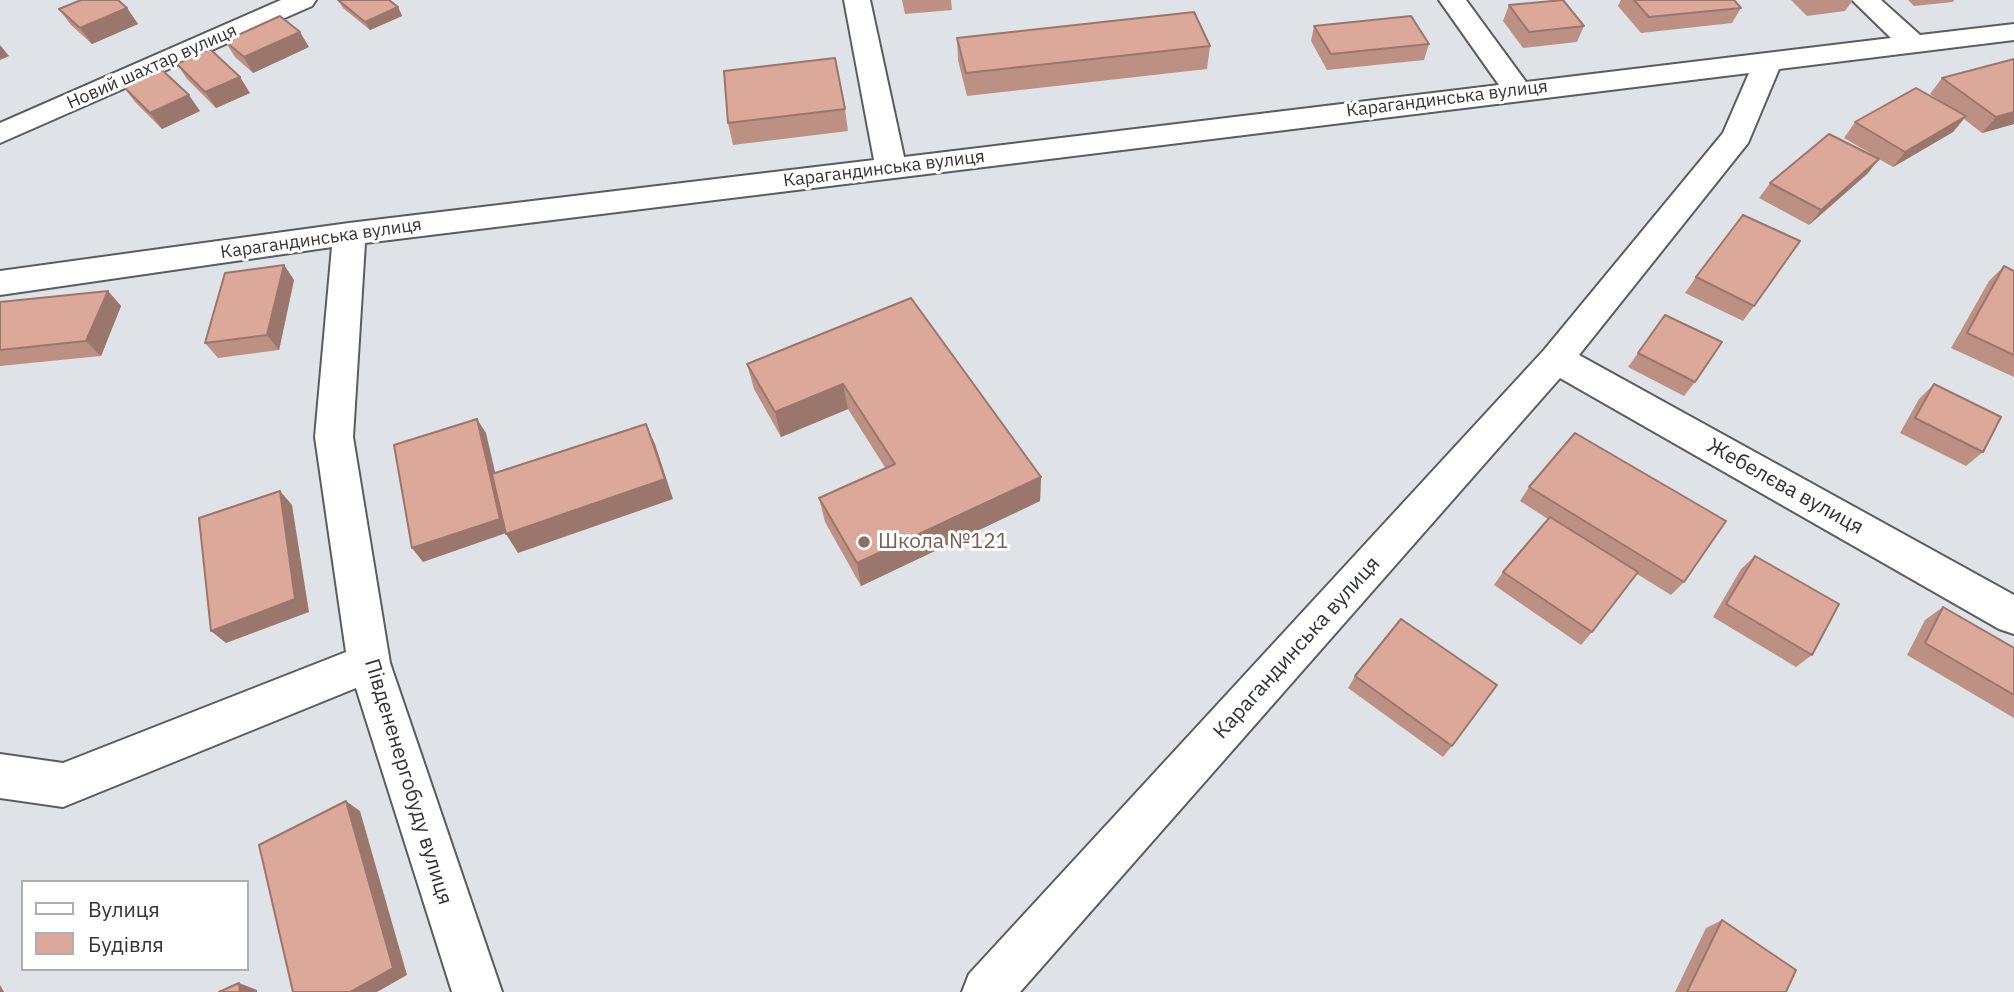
<!DOCTYPE html>
<meta charset="utf-8">
<style>
body{margin:0}
#map{position:relative;width:2014px;height:992px;overflow:hidden;background:#dfe3e8;font-family:"IBM Plex Sans",sans-serif}
canvas{display:block}
.legend{position:absolute;left:21px;top:880px;width:228px;height:91px;box-sizing:border-box;background:#fff;border:2px solid #adaeaf;margin:0;padding:9px 12px;list-style:none;font-size:21px;color:#333436}
.legend li{display:flex;align-items:center;gap:14px;height:35px}
.legend b{width:35px;border:2px solid #adaeaf}
</style>
<div id="map">
<canvas width="2014" height="992"></canvas>
<ul class="legend">
<li><b style="height:9px;background:#fff"></b>Вулиця</li>
<li><b style="height:19px;background:#dca89a"></b>Будівля</li>
</ul>
</div>
<script>
const ctx = document.querySelector('canvas').getContext('2d');
ctx.lineJoin = 'round';
function toPath(rows) {
  const path = new Path2D();
  for (const r of rows) {
    path.moveTo(r[0], r[1]);
    for (let i = 2; i < r.length; i += 2) path.lineTo(r[i], r[i + 1]);
  }
  return path;
}
function stroke(path, color, width, dash) {
  ctx.strokeStyle = color;
  ctx.lineWidth = width;
  ctx.lineCap = dash ? 'butt' : 'round';
  ctx.setLineDash(dash || []);
  ctx.stroke(path);
}
function paint(path, color) {
  ctx.fillStyle = color;
  ctx.fill(path, 'evenodd');
}
function label(font, color, halo, rows, align = 'center') {
  ctx.font = font + ' "IBM Plex Sans",sans-serif';
  ctx.lineWidth = 6;
  ctx.setLineDash([]);
  ctx.textBaseline = 'middle';
  ctx.strokeStyle = halo;
  ctx.fillStyle = color;
  for (const [text, x, y, turn = 0] of rows) {
    ctx.save();
    ctx.translate(x, y);
    ctx.rotate((+turn || 0) * Math.PI / 180);
    ctx.textAlign = isNaN(turn) ? turn : align;
    if (halo) ctx.strokeText(text, 0, 0);
    ctx.fillText(text, 0, 0);
    ctx.restore();
  }
}
const minor = toPath([
 [281,0,316,0,312,6,0,143,0,123,281,0],
 [844,0,870,0,904,157,1499,85,1439,0,1466,0,1526,82,1891,38,1852,0,1881,0,1920,35,2014,24,2014,40,1779,69,1748,143,1579,355,2014,595,2014,634,1999,629,1560,378,1020,992,962,992,969,974,1544,350,1723,133,1749,73,365,243,353,437,390,663,502,992,452,992,356,688,63,807,0,798,0,754,63,763,346,652,315,437,332,247,0,295,0,271,349,223,874,160,844,0]
]);
const wall = toPath([
 [338,0,398,7,402,16,370,30,343,8],
 [902,0,951,0,952,10,905,14],
 [1621,0,1734,0,1741,8,1732,23,1641,33,1618,6],
 [1791,0,1853,0,1845,11,1807,16],
 [1908,0,1954,0,1953,2,1914,6],
 [1509,5,1584,26,1577,42,1523,48,1503,21],
 [127,8,138,24,92,44,71,25,59,9],
 [1314,26,1429,44,1424,60,1327,70,1311,41],
 [957,38,1210,46,1207,69,967,96,958,60],
 [225,41,309,47,253,73,235,57],
 [2014,59,2014,124,1982,133,1964,119,1953,132,1893,167,1879,159,1867,174,1809,225,1759,198,1770,183,1875,156,1844,138,1855,122,1941,102,1930,94,1942,78],
 [177,64,250,93,216,108,187,79],
 [123,86,200,111,162,129,135,102],
 [845,109,848,131,733,145,728,123],
 [284,265,294,280,279,350,218,358,205,343],
 [2004,266,2014,271,2014,377,1951,348,1989,281],
 [1696,277,1754,306,1743,321,1685,293],
 [108,291,121,306,101,356,0,366,0,302],
 [911,298,1041,477,1040,501,861,586,825,522,819,498,886,469,848,409,781,437,754,389,747,364],
 [1638,353,1695,382,1684,396,1628,367],
 [1934,384,1983,452,1966,466,1900,433,1919,399],
 [1529,487,1684,582,1671,595,1637,574,1592,632,1581,645,1494,585,1503,572,1548,519,1520,501],
 [1755,556,1812,655,1796,667,1713,617,1741,569],
 [1943,607,2014,648,2014,718,1907,655,1925,620],
 [1355,676,1452,746,1443,757,1348,688],
 [1722,920,1786,992,1675,992,1706,928]
]);
const shadedWall = toPath([
 [398,7,402,16,370,30,365,22],
 [127,8,138,24,92,44,80,28],
 [300,32,309,47,253,73,244,57],
 [0,45,9,56,0,60],
 [240,77,250,93,216,108,205,92],
 [189,95,200,111,162,129,150,113],
 [2014,112,2014,124,1982,133,1996,117],
 [1966,116,1953,132,1893,167,1905,152],
 [1879,159,1867,174,1809,225,1821,210],
 [284,265,294,280,279,350,267,335],
 [108,291,121,306,101,356,86,341],
 [843,384,848,409,781,437,775,412],
 [477,419,486,433,509,532,423,562,412,548],
 [646,424,655,444,673,499,518,553,506,534],
 [1041,477,1040,501,861,586,857,563],
 [280,491,292,505,309,612,226,643,211,631],
 [346,801,360,811,407,975,377,992,350,992],
 [239,983,257,990,257,992,240,992],
 [0,985,4,992,0,992]
]);
const building = toPath([
 [81,0,118,0,127,8,80,28,59,9,81,0],
 [338,0,389,0,398,7,365,22,338,0],
 [1563,0,1584,26,1529,32,1509,5,1563,0],
 [1634,0,1734,0,1741,8,1649,17,1634,0],
 [1194,12,1210,46,966,73,957,38,1194,12],
 [280,16,300,32,244,57,225,41,280,16],
 [1411,16,1429,44,1331,54,1314,26,1411,16],
 [210,49,240,77,205,92,177,64,210,49],
 [835,58,845,109,728,123,724,71,835,58],
 [2014,59,2014,112,1996,117,1942,78,2014,59],
 [162,70,189,95,150,113,123,86,162,70],
 [1916,88,1966,116,1905,152,1855,122,1916,88],
 [1829,134,1879,159,1821,210,1770,183,1829,134],
 [1743,215,1800,241,1754,306,1696,277,1743,215],
 [284,265,267,335,205,343,225,273,284,265],
 [2004,266,2014,271,2014,355,1967,333,2004,266],
 [108,291,86,341,0,350,0,302,108,291],
 [911,298,1041,477,857,563,819,498,895,464,843,384,775,412,747,364,911,298],
 [1665,315,1722,342,1695,382,1638,353,1665,315],
 [1934,384,2001,417,1983,452,1915,418,1934,384],
 [477,419,500,519,412,548,394,445,477,419],
 [646,424,665,479,506,534,492,474,646,424],
 [1575,433,1726,521,1684,582,1529,487,1575,433],
 [280,491,295,599,211,631,199,518,280,491],
 [1550,517,1638,572,1592,632,1503,572,1550,517],
 [1755,556,1839,604,1812,655,1726,604,1755,556],
 [1943,607,2014,648,2014,695,1925,643,1943,607],
 [1401,619,1497,685,1452,746,1355,676,1401,619],
 [346,801,393,968,350,992,293,992,259,845,346,801],
 [1722,920,1796,970,1786,992,1687,992,1722,920],
 [239,983,240,992,219,992,239,983]
]);
const markers = [
 [864,542,7,"#8d6e63"]
];
const farStreetnames = [
 ["Новий шахтар вулиця",152,67,-24],
 ["Карагандинська вулиця",1447,99,-7],
 ["Карагандинська вулиця",884,169,-7],
 ["Карагандинська вулиця",321,239,-8]
];
const streetNames = [
 ["Жебелєва вулиця",1785,487,29],
 ["Карагандинська вулиця",1297,648,-48],
 ["Південенергобуду вулиця",408,782,73]
];
const educationNames = [
 ["Школа №121",878,542]
];
stroke(minor, '#595c60', 4);
paint(minor, '#fff');
paint(wall, '#bd9084');
paint(shadedWall, '#9a766c');
paint(building, '#dca89a');
stroke(building, '#9a766c', 2);
for (const [x, y, r, color] of markers) {
  const dot = new Path2D();
  dot.arc(x, y, r, 0, 2 * Math.PI);
  ctx.fillStyle = color;
  ctx.fill(dot);
  stroke(dot, '#fff', 2.5);
}
label('18px', '#333436', '#fff', farStreetnames);
label('21px', '#333436', '#fff', streetNames);
label('21px', '#785e54', '#fff', educationNames, 'left');
</script>
